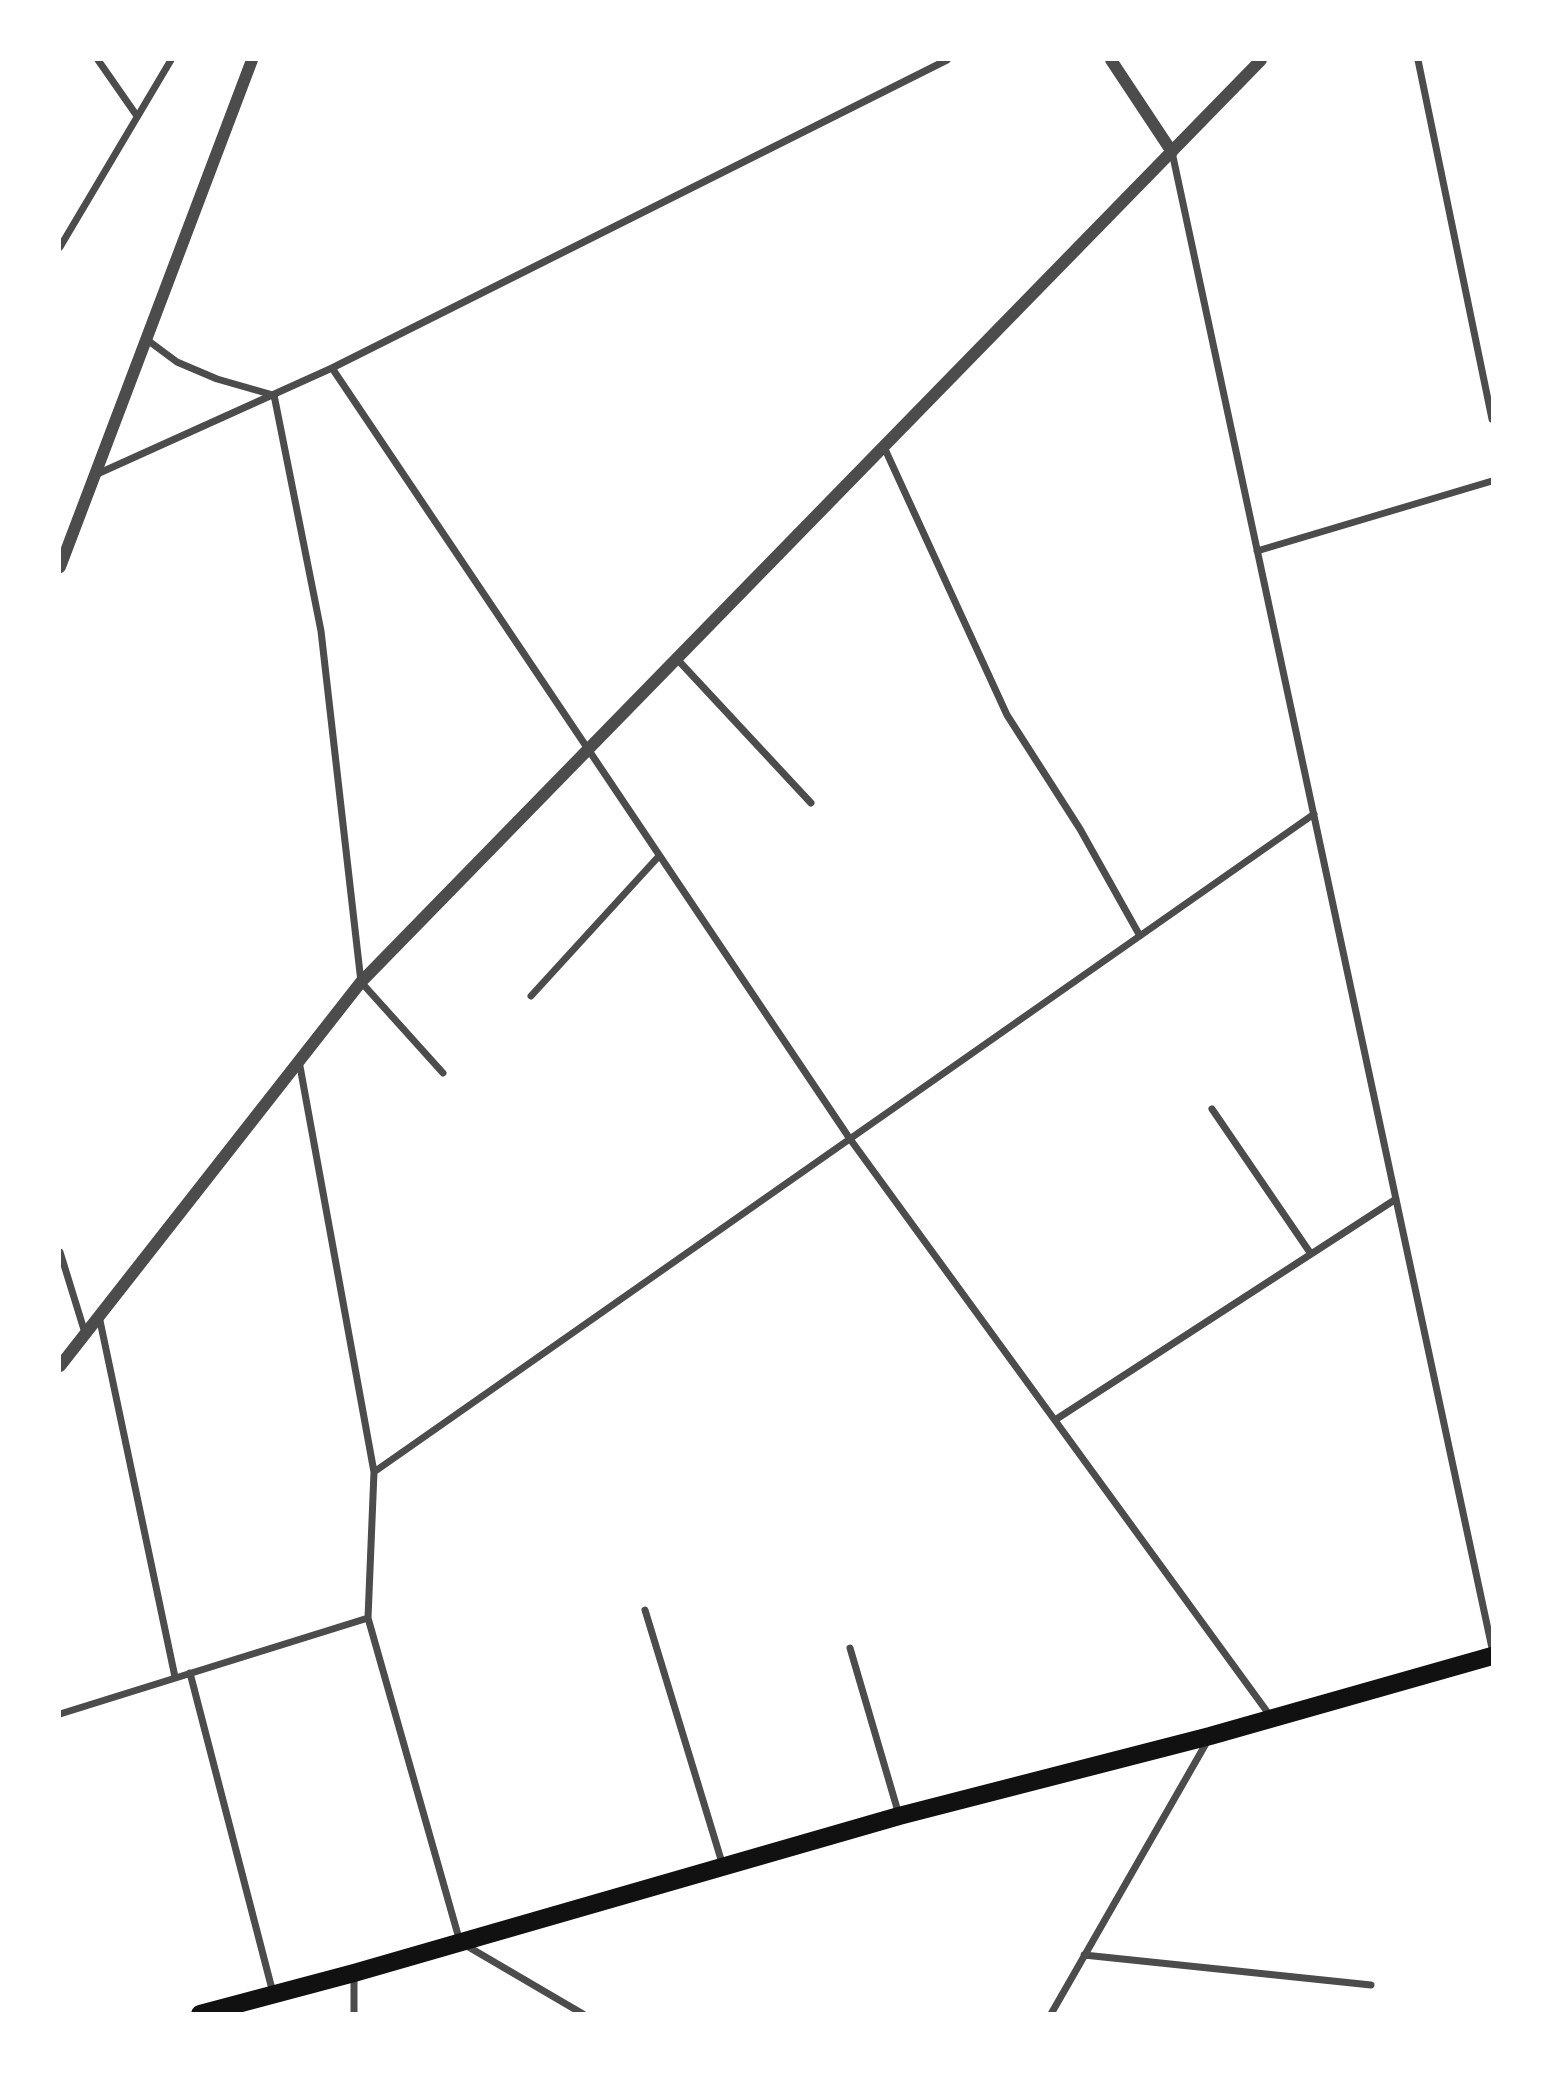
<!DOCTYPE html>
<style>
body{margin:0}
#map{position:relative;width:1552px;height:2073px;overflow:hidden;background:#fff;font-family:"Fira Sans",sans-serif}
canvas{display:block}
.frame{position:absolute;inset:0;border:61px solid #fff;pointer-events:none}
</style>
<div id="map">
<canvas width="1552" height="2073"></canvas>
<div class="frame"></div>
</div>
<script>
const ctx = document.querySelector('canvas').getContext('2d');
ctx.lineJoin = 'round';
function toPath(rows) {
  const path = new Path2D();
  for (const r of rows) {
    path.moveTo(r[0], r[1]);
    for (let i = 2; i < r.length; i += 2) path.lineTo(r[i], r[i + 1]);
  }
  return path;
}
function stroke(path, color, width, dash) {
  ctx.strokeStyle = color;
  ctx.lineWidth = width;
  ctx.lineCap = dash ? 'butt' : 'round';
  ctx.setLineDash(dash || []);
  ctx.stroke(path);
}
const minor = toPath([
 [98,60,137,116],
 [1418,60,1492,419],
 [1172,152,1492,1648],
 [60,247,171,60],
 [146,339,177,362,217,379,273,395],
 [332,368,850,1139,1271,1717],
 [274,395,321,631,361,982,443,1073],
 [884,447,1007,715,1080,829,1140,936],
 [95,475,332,368,947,60],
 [1257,551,1492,481],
 [677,659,811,803],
 [531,996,659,856],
 [299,1061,374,1472,368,1618,460,1942,583,2014],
 [1212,1109,1311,1254],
 [60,1252,85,1333],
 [99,1316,175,1677],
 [1055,1420,1396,1199],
 [374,1472,1314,814],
 [645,1610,723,1866],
 [850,1648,899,1815],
 [190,1673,273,1993],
 [60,1714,368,1618],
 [1084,1955,1371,1985],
 [354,1974,354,2014],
 [1051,2014,1208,1740]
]);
const tertiary = toPath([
 [1111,60,1172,152],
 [60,567,252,60],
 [60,1366,361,982,1261,60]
]);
const primary = toPath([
 [200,2014,354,1973,899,1816,1210,1736,1492,1656]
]);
stroke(minor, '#4c4c4c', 7);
stroke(tertiary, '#4c4c4c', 12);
stroke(primary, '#111', 18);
</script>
